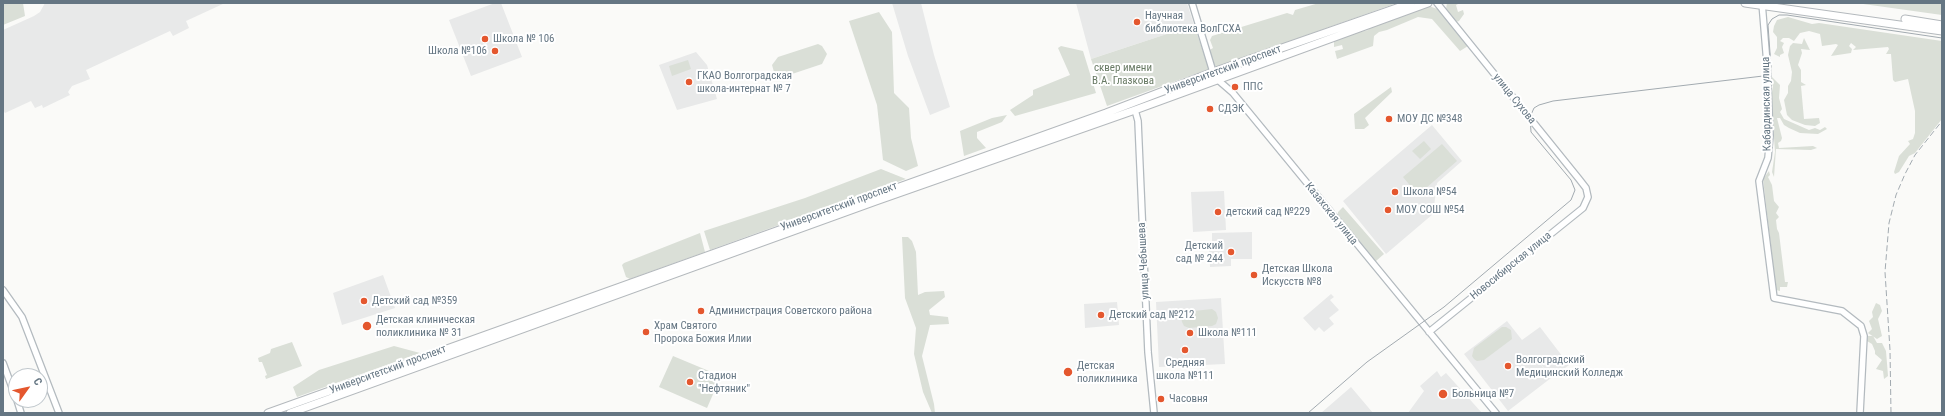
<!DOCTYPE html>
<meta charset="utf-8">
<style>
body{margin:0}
#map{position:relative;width:1945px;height:416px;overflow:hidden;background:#fafaf8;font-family:"Roboto Condensed",sans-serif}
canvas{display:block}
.frame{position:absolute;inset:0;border:4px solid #657683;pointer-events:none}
.north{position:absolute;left:8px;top:368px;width:40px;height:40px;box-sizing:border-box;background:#fff;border:1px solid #c1c8cd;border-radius:50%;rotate:57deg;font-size:11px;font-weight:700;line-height:16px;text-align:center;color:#657683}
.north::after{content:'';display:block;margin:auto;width:14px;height:18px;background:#e4572e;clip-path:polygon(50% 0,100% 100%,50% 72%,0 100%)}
</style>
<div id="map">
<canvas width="1945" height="416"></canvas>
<div class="frame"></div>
<div class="north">С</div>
</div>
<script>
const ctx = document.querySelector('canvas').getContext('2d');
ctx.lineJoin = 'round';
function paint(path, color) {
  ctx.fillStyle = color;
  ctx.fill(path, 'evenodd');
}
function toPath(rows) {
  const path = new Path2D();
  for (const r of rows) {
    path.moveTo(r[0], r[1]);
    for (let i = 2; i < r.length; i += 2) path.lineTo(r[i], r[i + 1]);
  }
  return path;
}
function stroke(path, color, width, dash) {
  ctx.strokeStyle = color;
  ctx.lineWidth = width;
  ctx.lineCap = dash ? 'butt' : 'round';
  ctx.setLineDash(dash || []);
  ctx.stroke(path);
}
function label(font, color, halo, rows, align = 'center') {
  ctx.font = font + ' "Roboto Condensed",sans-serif';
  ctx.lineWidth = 4;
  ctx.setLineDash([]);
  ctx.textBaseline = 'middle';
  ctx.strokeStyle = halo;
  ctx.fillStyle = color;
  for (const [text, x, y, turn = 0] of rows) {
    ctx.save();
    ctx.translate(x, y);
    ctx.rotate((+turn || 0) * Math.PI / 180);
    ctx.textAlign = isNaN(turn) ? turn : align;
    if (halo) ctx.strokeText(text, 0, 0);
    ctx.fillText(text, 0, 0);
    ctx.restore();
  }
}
const built = toPath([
 [45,3,225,3,186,21,189,28,173,36,170,31,86,70,90,79,72,86,68,92,70,95,43,108,42,105,35,108,31,101,5,113,3,110,3,30,34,16,40,12],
 [495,3,501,3,522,57,471,76,449,20],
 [892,3,921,3,934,55,950,107,930,115,908,56],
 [1076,3,1187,3,1194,25,1091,59],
 [696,52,707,65,717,99,677,110,659,65],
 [1432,125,1462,161,1437,183,1433,214,1386,254,1343,201],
 [1224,191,1226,230,1193,232,1191,192],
 [1252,232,1252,259,1231,259,1231,266,1210,267,1209,245,1212,245,1212,233],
 [383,275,395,308,342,325,333,293],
 [1331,294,1334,297,1330,300,1339,310,1329,318,1334,324,1324,332,1319,327,1315,331,1303,318],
 [1221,298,1225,364,1159,367,1156,302],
 [1117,302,1119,325,1085,328,1084,304],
 [1507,321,1522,340,1540,327,1569,365,1552,378,1535,357,1551,378,1508,411,1464,354],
 [1437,371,1441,377,1446,373,1482,413,1408,413,1424,391,1420,386],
 [1351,387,1373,413,1321,413]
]);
const green = toPath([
 [3,3,23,3,25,16,3,25],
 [1319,3,1397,3,1217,67,1212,65,1208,51,1213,48,1210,40,1212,36,1287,13,1293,15,1295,10],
 [1447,3,1460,3,1456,5,1458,12,1463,10,1464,14,1459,21,1456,22,1451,16,1446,9],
 [1856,3,1942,3,1942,15],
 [1429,6,1440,10,1468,46,1460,51,1432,19,1418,17,1387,30,1379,32,1374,36,1373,46,1337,59,1335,51,1343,49,1342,45,1334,47,1334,41,1347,35,1368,30,1370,27],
 [879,12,892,32,894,93,909,108,911,138,918,166,906,171,883,160,877,105,849,21],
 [1788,17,1812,24,1819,23,1942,41,1942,119,1915,153,1909,156,1899,172,1895,174,1894,172,1899,156,1910,144,1908,141,1913,139,1915,133,1915,111,1908,79,1895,82,1893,80,1891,54,1886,54,1889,49,1888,47,1853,50,1856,47,1851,43,1849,46,1852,49,1851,53,1831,56,1838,45,1836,44,1822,46,1820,34,1809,31,1800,33,1794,41,1789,38,1783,38,1780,41,1784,43,1782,47,1784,53,1780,55,1780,57,1774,54,1777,48,1777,37,1773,32,1774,26,1777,20],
 [1194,25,1209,69,1107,106,1091,59],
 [1804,38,1810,50,1801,49,1802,53,1798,65,1801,70,1801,82,1806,85,1801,86,1804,119,1819,118,1820,123,1815,126,1805,125,1792,120,1787,115,1784,100,1788,93,1788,86,1791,81,1792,72,1788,55,1790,46,1793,43,1802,44],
 [818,44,822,46,827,54,822,64,783,77,774,72,772,65,778,57],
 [1061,46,1083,51,1096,93,1015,116,1010,110,1033,95,1033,90,1070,75,1058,48],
 [688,60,691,69,672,76,669,66],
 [1772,77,1780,85,1779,98,1782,109,1780,112,1784,119,1809,130,1815,128,1820,130,1825,127,1827,129,1818,134,1800,133,1789,128,1784,125,1780,118,1777,118,1782,138,1781,141,1778,143,1779,148,1813,146,1817,148,1811,150,1776,149,1774,177,1772,172,1775,152,1771,97,1773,86,1770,82],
 [1391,87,1392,92,1365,118,1369,125,1364,129,1355,129,1354,114],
 [1007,115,1002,122,977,132,977,138,986,148,964,156,960,131,992,118],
 [1424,141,1431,149,1420,159,1412,151],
 [1442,144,1457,161,1418,195,1403,177],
 [881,169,906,179,710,250,704,231,805,198],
 [1769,171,1770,175,1768,177,1772,185,1774,201,1779,207,1776,213,1779,217,1776,220,1777,229,1779,233,1785,282,1788,282,1787,287,1780,287,1780,291,1776,290,1763,179],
 [1343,207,1384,254,1376,261,1374,261,1338,215,1338,212],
 [700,233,705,252,630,279,626,277,622,265,624,263],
 [902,237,908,237,912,241,916,252,918,295,925,292,944,291,945,297,929,310,930,315,948,317,949,324,930,325,922,356,934,404,935,413,932,413,923,392,914,354,916,328,905,298],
 [1876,303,1880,305,1882,311,1878,319,1882,336,1877,339,1868,333,1872,329,1869,321,1873,317,1872,312],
 [1212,309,1216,312,1218,318,1216,324,1212,326,1189,328,1184,326,1182,322,1181,316,1185,312],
 [1502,327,1506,327,1511,330,1512,339,1484,360,1477,361,1474,359,1472,356,1474,348],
 [1868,336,1873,336,1877,343,1882,343,1886,351,1888,376,1884,379,1883,371,1876,369,1882,360,1875,354,1875,351,1872,344,1867,341],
 [292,342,302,366,266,379,265,376,267,375,262,362,259,362,258,358,270,353,271,349],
 [394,346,420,353,297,397,293,387,319,370],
 [673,356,721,376,707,408,659,387]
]);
const secondary = toPath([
 [1192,3,1213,72,1218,80,1233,93,1496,413],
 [1762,3,1767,64,1770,136,1768,158,1759,181,1774,298,1842,311,1861,326,1864,336,1860,413],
 [1135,110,1138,121,1148,352,1154,413],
 [3,290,22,317,59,413],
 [1429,332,1583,208,1588,197,1586,188,1579,179,1437,3],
 [3,363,16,398],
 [17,400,21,413]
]);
const highway = toPath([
 [1745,3,1942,31],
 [1905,19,1942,25],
 [268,413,1106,113,1213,72,1411,3],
 [290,413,876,201,1135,110,1428,3]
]);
const tram = toPath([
 [1308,413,1367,362,1444,307,1571,200,1575,190,1571,180,1531,132,1530,117,1534,108,1539,105,1553,101,1763,76,1768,73,1771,67,1768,25,1772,19,1779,15,1787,15,1942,38]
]);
const rail = toPath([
 [1891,413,1890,350,1885,272,1889,223,1896,195,1905,174,1915,155,1942,121]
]);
const markers = [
 [1137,22,4,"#e4572e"],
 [485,39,4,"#e4572e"],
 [495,51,4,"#e4572e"],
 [689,82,4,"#e4572e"],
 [1235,87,4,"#e4572e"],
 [1210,109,4,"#e4572e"],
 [1389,119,4,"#e4572e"],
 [1395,192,4,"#e4572e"],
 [1388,210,4,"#e4572e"],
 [1218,212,4,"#e4572e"],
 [1231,252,4,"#e4572e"],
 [1254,275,4,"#e4572e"],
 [364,301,4,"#e4572e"],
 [701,311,4,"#e4572e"],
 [1101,315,4,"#e4572e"],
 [367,326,5,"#e4572e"],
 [646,332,4,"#e4572e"],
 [1190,333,4,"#e4572e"],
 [1185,350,4,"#e4572e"],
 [1508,366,4,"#e4572e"],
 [1068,372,5,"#e4572e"],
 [690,382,4,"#e4572e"],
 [1443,394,5,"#e4572e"],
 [1161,399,4,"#e4572e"]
];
const poiNames = [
 ["Научная",1145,16],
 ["библиотека ВолГСХА",1145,29],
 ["Школа № 106",493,39],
 ["Школа №106",487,51,"right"],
 ["ГКАО Волгоградская",697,76],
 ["школа-интернат № 7",697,89],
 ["ППС",1243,87],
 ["СДЭК",1218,109],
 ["МОУ ДС №348",1397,119],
 ["Школа №54",1403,192],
 ["МОУ СОШ №54",1396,210],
 ["детский сад №229",1226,212],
 ["Детский",1223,246,"right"],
 ["сад № 244",1223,259,"right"],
 ["Детская Школа",1262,269],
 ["Искусств №8",1262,282],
 ["Детский сад №359",372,301],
 ["Администрация Советского района",709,311],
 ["Детский сад №212",1109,315],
 ["Детская клиническая",376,320],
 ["поликлиника № 31",376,333],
 ["Храм Святого",654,326],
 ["Пророка Божия Илии",654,339],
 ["Школа №111",1198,333],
 ["Волгоградский",1516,360],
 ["Медицинский Колледж",1516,373],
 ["Средняя",1185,363,"center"],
 ["школа №111",1185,376,"center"],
 ["Детская",1077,366],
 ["поликлиника",1077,379],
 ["Стадион",698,376],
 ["\"Нефтяник\"",698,389],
 ["Больница №7",1452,394],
 ["Часовня",1169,399]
];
const parkNames = [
 ["сквер имени",1123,68],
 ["В.А. Глазкова",1123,81]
];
const streetNames = [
 ["Университетский проспект",1223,70,-20],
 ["улица Сухова",1514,99,51],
 ["Кабардинская улица",1767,104,-91],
 ["Университетский проспект",839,207,-20],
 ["Казахская улица",1331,214,51],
 ["улица Чебышева",1144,261,-93],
 ["Новосибирская улица",1511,266,-39],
 ["Университетский проспект",388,370,-20]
];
paint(built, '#e8e9e9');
paint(green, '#dadfd7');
stroke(secondary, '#b3babf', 8);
stroke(highway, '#b4b9bd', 9);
stroke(secondary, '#fff', 5.5);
stroke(highway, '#fff', 7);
stroke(tram, '#a2aab0', 1);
stroke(rail, '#a2aab0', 1, [6, 3]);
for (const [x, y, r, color] of markers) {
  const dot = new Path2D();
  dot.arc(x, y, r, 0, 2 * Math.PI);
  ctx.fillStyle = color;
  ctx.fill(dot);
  stroke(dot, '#fff', 1.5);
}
label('11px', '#657683', '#fff', poiNames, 'left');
label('11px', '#687a64', '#fff', parkNames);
label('11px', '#657683', '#fff', streetNames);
</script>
